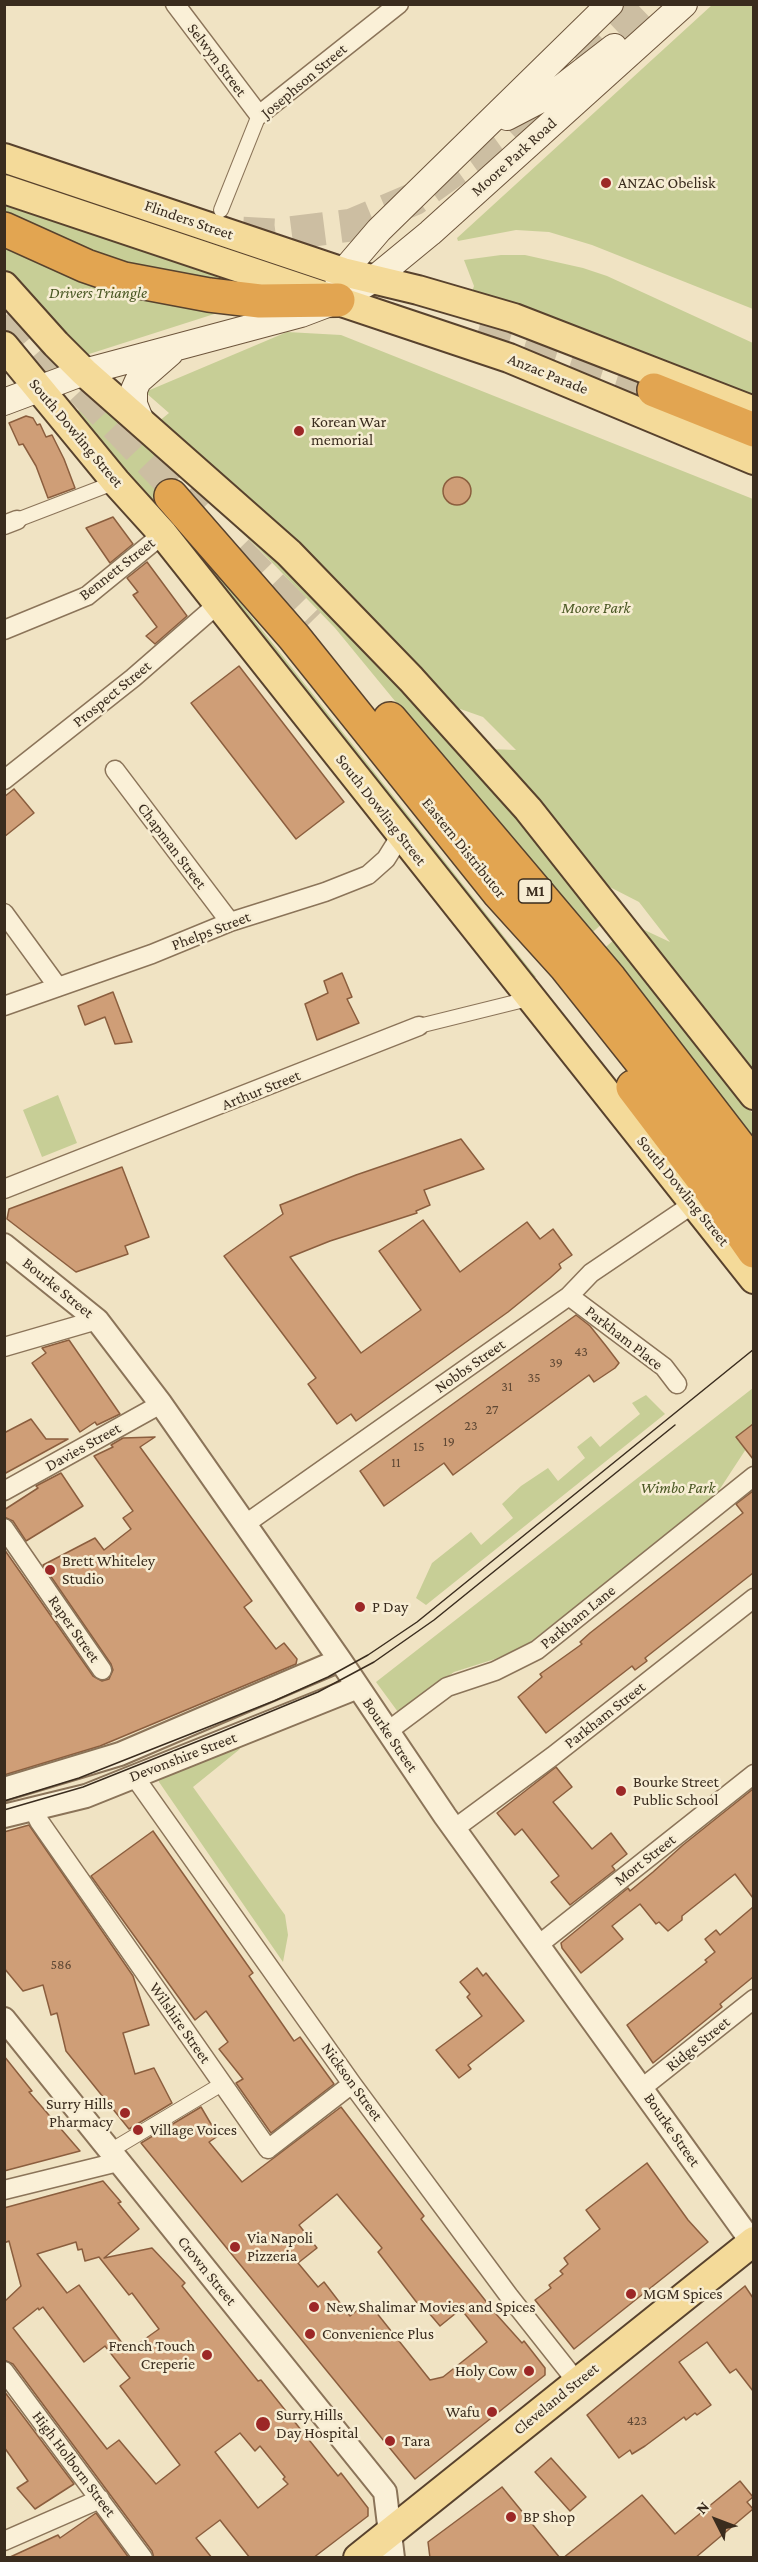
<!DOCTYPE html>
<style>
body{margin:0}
#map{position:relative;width:758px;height:2562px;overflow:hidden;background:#f0e3c3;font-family:"Crimson Pro",serif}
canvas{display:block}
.frame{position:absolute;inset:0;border:6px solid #3a2c1e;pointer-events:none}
.north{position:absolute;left:686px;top:2490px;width:60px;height:60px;-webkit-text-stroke:4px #f7edd3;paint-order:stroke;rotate:312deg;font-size:16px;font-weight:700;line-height:24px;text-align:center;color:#3a2c1e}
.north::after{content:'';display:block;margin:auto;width:21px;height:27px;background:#3a2c1e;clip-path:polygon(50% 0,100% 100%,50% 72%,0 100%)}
</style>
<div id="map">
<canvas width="758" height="2562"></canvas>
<div class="frame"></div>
<div class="north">N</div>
</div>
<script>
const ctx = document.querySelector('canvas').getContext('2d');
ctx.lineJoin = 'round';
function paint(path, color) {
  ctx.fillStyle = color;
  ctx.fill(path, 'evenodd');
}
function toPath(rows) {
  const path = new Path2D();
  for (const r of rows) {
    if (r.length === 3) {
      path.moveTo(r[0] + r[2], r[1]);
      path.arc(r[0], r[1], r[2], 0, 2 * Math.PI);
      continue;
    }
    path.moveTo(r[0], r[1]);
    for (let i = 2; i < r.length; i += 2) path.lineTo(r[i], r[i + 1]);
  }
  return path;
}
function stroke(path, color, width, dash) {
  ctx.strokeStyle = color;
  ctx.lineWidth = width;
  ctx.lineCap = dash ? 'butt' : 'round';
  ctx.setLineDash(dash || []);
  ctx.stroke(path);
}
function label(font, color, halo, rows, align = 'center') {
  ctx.font = font + ' "Crimson Pro",serif';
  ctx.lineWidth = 5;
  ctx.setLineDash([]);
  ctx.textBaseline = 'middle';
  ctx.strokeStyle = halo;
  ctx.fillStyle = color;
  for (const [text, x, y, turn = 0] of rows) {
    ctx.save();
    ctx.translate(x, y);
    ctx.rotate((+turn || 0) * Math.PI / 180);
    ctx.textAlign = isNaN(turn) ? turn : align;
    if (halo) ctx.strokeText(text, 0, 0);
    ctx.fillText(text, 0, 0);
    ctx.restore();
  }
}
const green = toPath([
 [712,5,753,5,753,309,592,245,549,232,516,230,458,241,457,238],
 [5,204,237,280,233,308,86,355,15,284,5,271],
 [501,255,525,255,583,268,607,276,753,343,753,398,472,292,474,286,464,260],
 [287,332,341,335,753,499,753,1073,638,927,670,942,639,902,600,882,490,749,516,750,483,717,449,705,158,422,169,413,145,392],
 [97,403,106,404,266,543,481,771,603,923,588,936,335,628,260,550,181,475,157,497,536,977,529,982,77,411],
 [615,939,753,1114,753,1147,600,952],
 [58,1095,77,1143,42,1157,23,1110],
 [753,1388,753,1424,736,1437,746,1449,712,1501,525,1646,495,1659,454,1672,398,1712,376,1682],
 [646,1395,665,1414,426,1605,416,1598,432,1563,471,1532,481,1545,513,1518,502,1504,521,1486,548,1468,558,1481,585,1458,577,1447,591,1436,600,1447,640,1414,632,1403],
 [236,1742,240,1749,193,1787,285,1915,288,1935,283,1962,159,1782,159,1777]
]);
const building = toPath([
 [26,416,33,418,37,425,40,424,46,437,52,435,64,459,75,488,48,498,36,466,23,444,19,445,9,423,26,416],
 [457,491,14],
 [113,517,133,544,110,563,86,528,113,517],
 [147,562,187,616,155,644,146,636,157,627,133,595,138,592,127,578,147,562],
 [239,666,344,802,296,839,191,703,239,666],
 [14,789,34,813,4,837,4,797,14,789],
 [342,973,352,997,347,999,359,1023,317,1040,305,1004,328,993,324,981,342,973],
 [113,992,132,1042,115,1044,105,1017,85,1025,78,1006,113,992],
 [461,1139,484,1169,424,1190,430,1205,416,1211,417,1213,330,1241,290,1257,361,1353,421,1310,379,1251,423,1220,460,1272,527,1222,540,1239,553,1229,572,1255,559,1264,561,1268,550,1278,508,1312,356,1421,351,1414,337,1424,308,1384,316,1378,224,1256,283,1214,280,1205,356,1175,461,1139],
 [122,1167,149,1237,125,1246,128,1254,76,1272,7,1219,9,1209,122,1167],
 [576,1315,590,1326,606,1346,619,1363,615,1368,594,1382,589,1375,453,1475,444,1463,384,1506,360,1471,576,1315],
 [69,1340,120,1414,97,1425,95,1422,80,1432,32,1363,46,1353,42,1348,69,1340],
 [31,1419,46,1439,68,1439,4,1474,4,1433,31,1419],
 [753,1424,753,1459,736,1437,753,1424],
 [155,1437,140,1447,252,1601,244,1607,276,1649,284,1643,297,1659,296,1664,100,1746,4,1775,4,1549,93,1676,102,1681,109,1679,113,1670,111,1664,43,1565,95,1538,104,1550,131,1529,123,1518,133,1511,94,1456,113,1447,111,1445,123,1438,155,1437],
 [61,1473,83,1506,26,1541,13,1521,4,1517,4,1510,38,1488,36,1486,61,1473],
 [753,1491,753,1573,645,1658,647,1661,635,1670,632,1666,546,1733,518,1697,542,1677,540,1674,582,1644,580,1642,590,1633,743,1513,736,1504,753,1491],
 [556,1767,572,1787,553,1802,592,1849,611,1833,627,1854,612,1866,615,1870,570,1905,551,1882,559,1876,522,1829,515,1835,497,1813,556,1767],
 [753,1789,753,1898,735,1874,682,1916,682,1920,668,1931,659,1922,656,1924,640,1904,612,1926,623,1939,581,1973,562,1948,561,1943,628,1888,630,1891,653,1872,683,1845,753,1789],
 [29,1825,133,1976,149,2025,123,2033,135,2074,154,2068,172,2103,129,2129,66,2051,57,2013,51,2015,43,1985,23,1991,4,1968,4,1832,29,1825],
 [153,1831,253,1973,249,1976,294,2041,300,2037,334,2084,271,2133,236,2083,243,2079,219,2049,228,2042,206,2011,195,2020,91,1876,153,1831],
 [753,1907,753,1977,720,2004,722,2007,653,2063,627,2025,707,1962,705,1960,715,1952,705,1939,716,1930,720,1935,753,1907],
 [477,1968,483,1976,486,1973,524,2021,468,2065,471,2069,459,2078,436,2050,482,2016,467,1997,470,1994,460,1982,477,1968],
 [4,2056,32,2091,29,2092,80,2151,4,2171,4,2056],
 [201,2107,218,2136,209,2142,242,2182,341,2107,424,2216,421,2219,496,2314,522,2343,524,2341,545,2368,545,2375,415,2479,141,2143,201,2107],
 [337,2194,382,2248,378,2252,421,2308,423,2306,440,2326,461,2309,487,2342,443,2377,430,2380,368,2302,350,2316,324,2282,318,2287,298,2263,317,2248,299,2225,337,2194],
 [647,2163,688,2220,708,2242,574,2349,535,2300,551,2288,549,2285,563,2274,560,2271,568,2264,564,2258,600,2229,586,2210,647,2163],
 [103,2181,121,2202,118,2203,139,2229,104,2258,152,2248,185,2283,182,2286,258,2381,261,2380,338,2476,341,2473,368,2508,368,2516,313,2558,250,2558,220,2520,196,2538,212,2558,154,2558,152,2551,13,2364,4,2360,4,2302,21,2286,9,2241,4,2243,4,2208,103,2181],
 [76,2242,78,2250,82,2249,85,2261,99,2257,129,2295,132,2293,159,2329,128,2351,79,2285,67,2293,37,2254,76,2242],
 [43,2307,84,2362,105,2346,130,2378,120,2386,180,2465,156,2484,119,2440,107,2449,13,2328,38,2308,39,2310,43,2307],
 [240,2433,255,2451,260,2446,285,2477,283,2479,288,2484,258,2508,215,2452,240,2433],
 [745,2286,753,2298,753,2391,736,2369,730,2373,707,2342,679,2362,711,2405,697,2415,695,2413,686,2420,684,2417,645,2446,632,2454,630,2450,619,2458,587,2415,745,2286],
 [4,2391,74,2484,35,2509,17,2488,28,2481,4,2447,4,2391],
 [551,2458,586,2497,570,2511,535,2472,551,2458],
 [740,2481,753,2497,747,2502,753,2509,695,2558,563,2558,642,2495,675,2534,740,2481],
 [502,2487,560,2558,430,2558,428,2542,502,2487],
 [96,2513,129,2558,8,2558,58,2535,60,2538,96,2513]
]);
const motorwayTunnel = toPath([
 [145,228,274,235,352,225,414,199,500,137,640,4],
 [4,317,57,378],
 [477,334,654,390],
 [48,354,199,512],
 [237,551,309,624]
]);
const pedestrian = toPath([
 [221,210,259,115],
 [17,520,116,482],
 [419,1026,520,1001],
 [110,2151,222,2084]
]);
const minor = toPath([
 [175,4,259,115,399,4],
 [4,525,17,520],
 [4,630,87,596,163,534],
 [115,770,230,922],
 [4,780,133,678,218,604],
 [4,913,58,987],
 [4,1006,152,954,230,922,325,892,368,875,386,859,401,835],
 [4,1189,419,1026],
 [569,1296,664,1367,677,1384],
 [4,1347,97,1320],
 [4,1491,161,1404],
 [244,1525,569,1296,591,1273,693,1204],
 [4,1528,102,1670],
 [388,1731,447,1687,495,1671,537,1650,754,1476],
 [134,1776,352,2084,509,2296,577,2382],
 [33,1809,39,1821,268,2149,352,2084],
 [454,1829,553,1756,754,1598],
 [537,1946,754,1774],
 [642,2088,754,1999],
 [4,2190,118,2162],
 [4,2371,143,2558],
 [4,2541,100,2499]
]);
const tertiary = toPath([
 [4,1245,97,1320,161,1404,340,1660,445,1816,754,2245],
 [4,1789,120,1754,340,1660],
 [4,1816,86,1796,358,1687],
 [4,2019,385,2492,393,2558]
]);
const secondary = toPath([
 [507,117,557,91,614,47],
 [337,288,343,272,379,230,610,4],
 [4,402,84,372,301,314,338,300,374,279,430,233,684,4],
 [142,424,134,404,134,390,138,381,170,353]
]);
const primary = toPath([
 [4,158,343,272,418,290,514,318,754,411],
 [4,189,509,358,754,460],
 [4,286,56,344,84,372,289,553,411,679,528,809,754,1095],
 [4,346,116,482,163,534,754,1279],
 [358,2558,754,2241]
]);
const motorway = toPath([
 [4,229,86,266,124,279,209,295,260,301,338,300],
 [654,390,754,430],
 [171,496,294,637,499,893,566,967,754,1203],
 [390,719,610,979,754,1166],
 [633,1087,712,1191,754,1251]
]);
const tram = toPath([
 [4,1801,79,1778,274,1701,328,1677,368,1655,417,1622,754,1349],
 [4,1810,83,1787,221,1732,318,1692,374,1662,434,1620,675,1425]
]);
const markers = [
 [606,183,6,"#9c2827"],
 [299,431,6,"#9c2827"],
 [50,1570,6,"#9c2827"],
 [360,1607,6,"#9c2827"],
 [621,1791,6,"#9c2827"],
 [125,2113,6,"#9c2827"],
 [138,2130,6,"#9c2827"],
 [235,2247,6,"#9c2827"],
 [631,2294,6,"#9c2827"],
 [314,2307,6,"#9c2827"],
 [310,2334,6,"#9c2827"],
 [207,2355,6,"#9c2827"],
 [529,2371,6,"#9c2827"],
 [492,2412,6,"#9c2827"],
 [263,2424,8,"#9c2827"],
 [390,2441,6,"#9c2827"],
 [511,2517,6,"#9c2827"]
];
const numberNames = [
 ["43",581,1352],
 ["39",556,1363],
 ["35",534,1378],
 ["31",507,1387],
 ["27",492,1410],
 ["23",471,1426],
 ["19",449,1442],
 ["15",419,1447],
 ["11",396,1463],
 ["586",61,1965],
 ["423",637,2421]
];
const shields = [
 [535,891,33]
];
const shieldNames = [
 ["M1",535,891]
];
const streetNames = [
 ["Selwyn Street",217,60,53],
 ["Josephson Street",304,81,-40],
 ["Moore Park Road",514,157,-42],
 ["Flinders Street",189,220,19],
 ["Anzac Parade",548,374,22],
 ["South Dowling Street",76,433,50],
 ["Bennett Street",117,569,-38],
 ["Prospect Street",112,694,-39],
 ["South Dowling Street",381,810,52],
 ["Chapman Street",172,846,53],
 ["Eastern Distributor",464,848,51],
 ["Phelps Street",211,931,-21],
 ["Arthur Street",261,1090,-22],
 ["South Dowling Street",683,1191,51],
 ["Bourke Street",58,1288,39],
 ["Parkham Place",624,1338,38],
 ["Nobbs Street",470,1366,-35],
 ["Davies Street",83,1447,-29],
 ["Parkham Lane",578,1617,-39],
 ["Raper Street",74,1629,55],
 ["Parkham Street",605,1715,-38],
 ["Bourke Street",390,1735,56],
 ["Devonshire Street",183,1757,-21],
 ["Mort Street",645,1860,-38],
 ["Wilshire Street",180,2023,55],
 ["Ridge Street",698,2044,-39],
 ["Nickson Street",352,2082,54],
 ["Bourke Street",672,2130,55],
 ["Crown Street",207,2271,51],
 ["Cleveland Street",556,2399,-39],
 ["High Holborn Street",74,2464,53]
];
const poiNames = [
 ["ANZAC Obelisk",618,183],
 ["Korean War",311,422],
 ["memorial",311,440],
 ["Brett Whiteley",62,1561],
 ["Studio",62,1579],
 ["P Day",372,1607],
 ["Bourke Street",633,1782],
 ["Public School",633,1800],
 ["Surry Hills",113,2104,"right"],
 ["Pharmacy",113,2122,"right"],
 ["Village Voices",150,2130],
 ["Via Napoli",247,2238],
 ["Pizzeria",247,2256],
 ["MGM Spices",643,2294],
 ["New Shalimar Movies and Spices",326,2307],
 ["Convenience Plus",322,2334],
 ["French Touch",195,2346,"right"],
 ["Creperie",195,2364,"right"],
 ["Holy Cow",517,2371,"right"],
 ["Wafu",480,2412,"right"],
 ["Surry Hills",276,2415],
 ["Day Hospital",276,2433],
 ["Tara",402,2441],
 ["BP Shop",523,2517]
];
const parkNames = [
 ["Drivers Triangle",98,293],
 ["Moore Park",596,608],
 ["Wimbo Park",678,1488]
];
paint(green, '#c7ce96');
paint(building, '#cf9e77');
stroke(building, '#8b5e3e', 1.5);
stroke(motorwayTunnel, '#ccbea2', 33, [33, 16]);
stroke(pedestrian, '#8b7459', 16);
stroke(minor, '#8b7459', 21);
stroke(tertiary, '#8b7459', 26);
stroke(secondary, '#6d553c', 28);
stroke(primary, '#58422d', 32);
stroke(motorway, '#58422d', 36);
stroke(pedestrian, '#faf0d7', 14);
stroke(minor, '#faf0d7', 18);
stroke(tertiary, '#faf0d7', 22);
stroke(secondary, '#faf0d7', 26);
stroke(primary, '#f4da99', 28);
stroke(motorway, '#e2a551', 33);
stroke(tram, '#3a2c1e', 1.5);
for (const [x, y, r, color] of markers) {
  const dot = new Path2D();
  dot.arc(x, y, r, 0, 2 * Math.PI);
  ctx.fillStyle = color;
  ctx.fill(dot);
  stroke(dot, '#f7edd3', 2);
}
label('14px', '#5f4834', null, numberNames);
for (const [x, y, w] of shields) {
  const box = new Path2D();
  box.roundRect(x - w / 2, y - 12, w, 24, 4.5);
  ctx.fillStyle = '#f7edd3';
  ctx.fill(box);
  stroke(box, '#3a2c1e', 1.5);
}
label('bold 15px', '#3a2c1e', null, shieldNames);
label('16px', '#3a2c1e', '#f7edd3', streetNames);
label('16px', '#3a2c1e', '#f7edd3', poiNames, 'left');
label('italic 16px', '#495723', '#f7edd3', parkNames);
</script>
